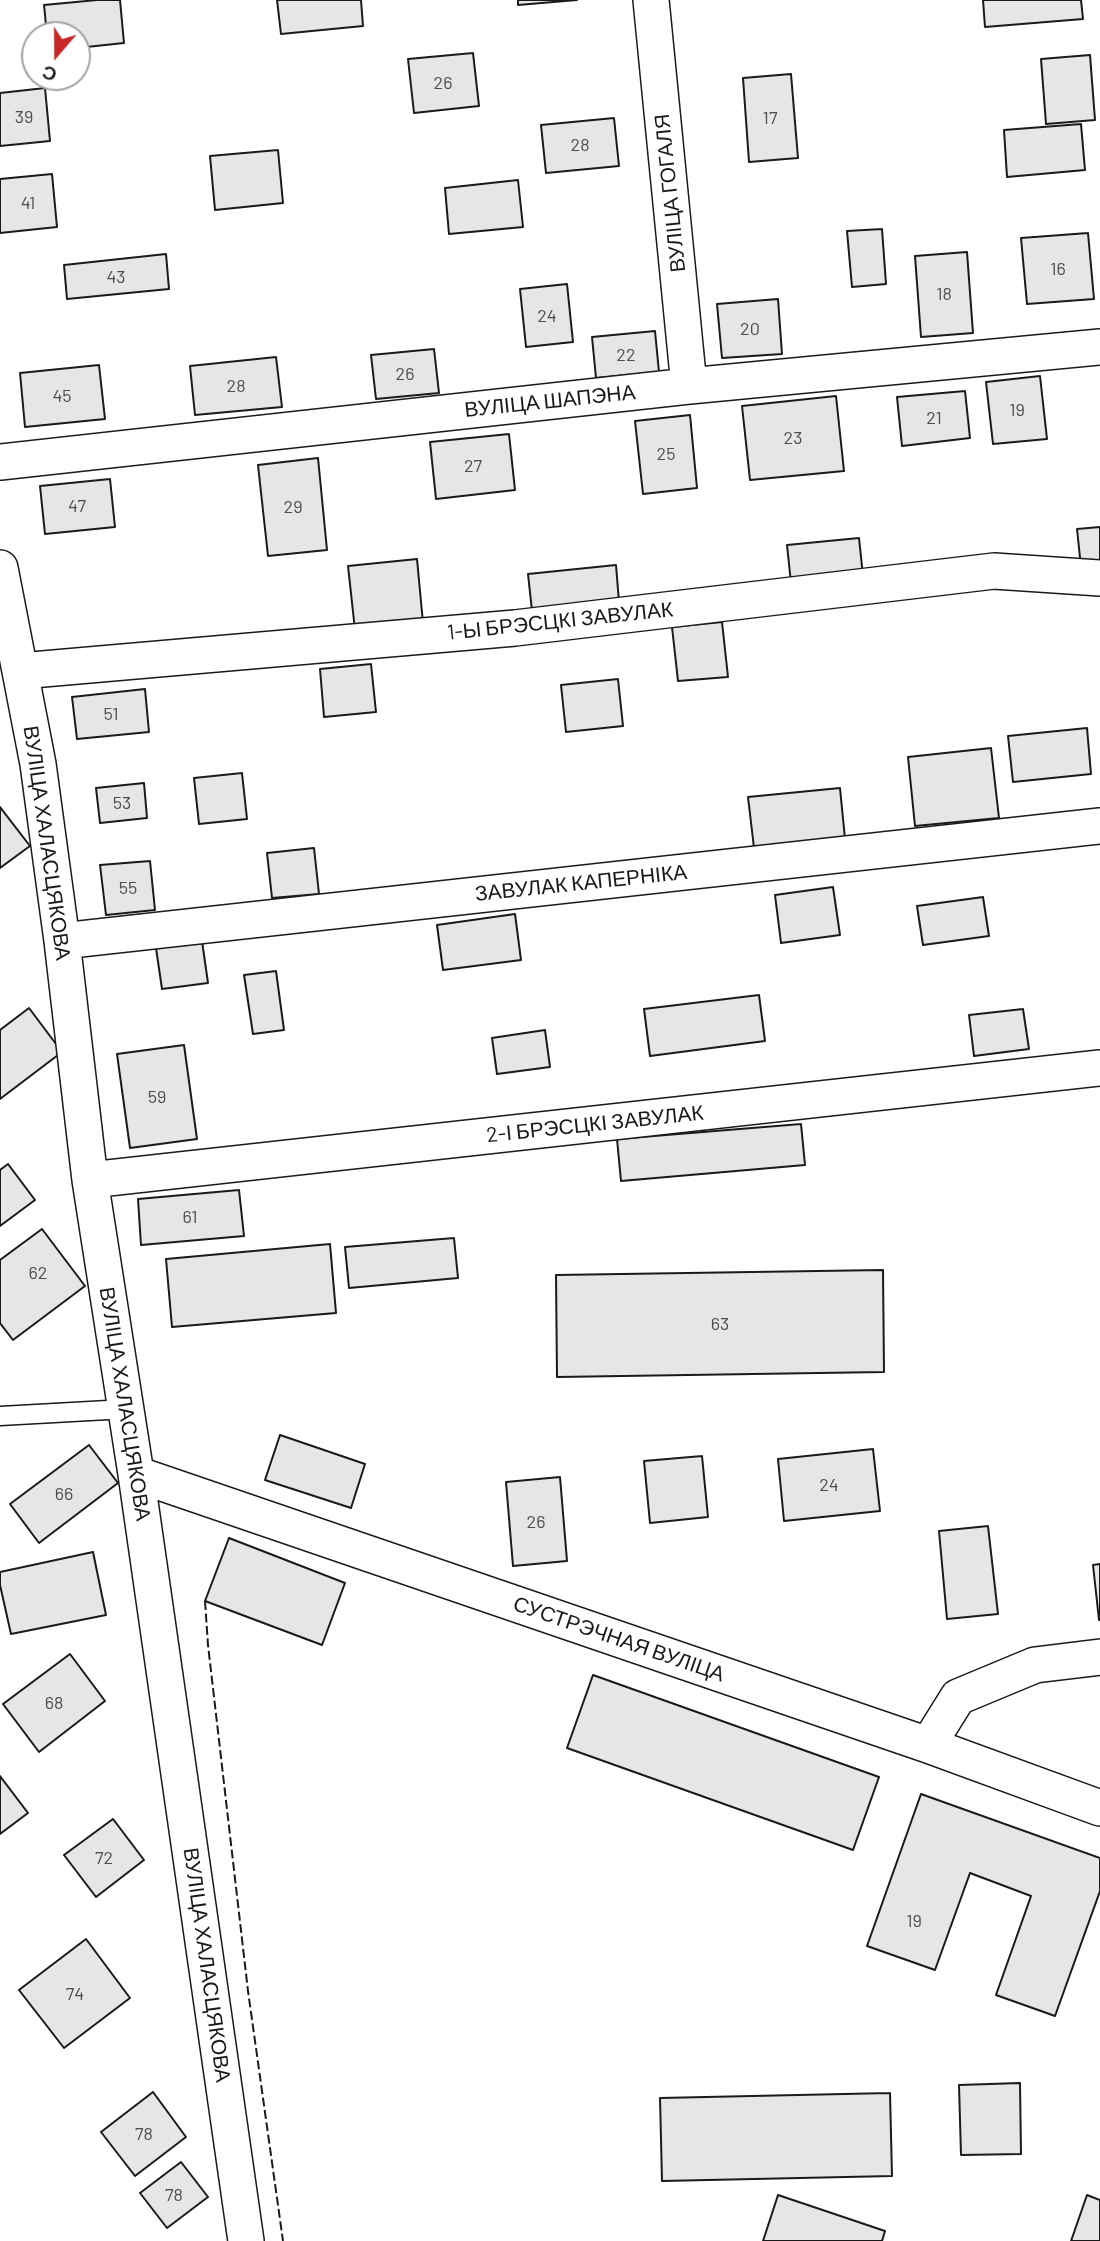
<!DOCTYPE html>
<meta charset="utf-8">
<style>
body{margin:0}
#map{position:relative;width:1100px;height:2241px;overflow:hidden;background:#fff;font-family:Barlow,sans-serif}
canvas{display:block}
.north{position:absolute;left:21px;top:21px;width:70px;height:70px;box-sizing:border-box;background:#fff;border:2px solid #a3a3a3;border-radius:50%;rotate:200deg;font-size:19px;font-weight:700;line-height:28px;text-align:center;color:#1a1a1a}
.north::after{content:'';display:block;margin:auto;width:24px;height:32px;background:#c62828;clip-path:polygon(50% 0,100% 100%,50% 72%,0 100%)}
</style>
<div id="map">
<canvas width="1100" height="2241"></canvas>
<div class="north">С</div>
</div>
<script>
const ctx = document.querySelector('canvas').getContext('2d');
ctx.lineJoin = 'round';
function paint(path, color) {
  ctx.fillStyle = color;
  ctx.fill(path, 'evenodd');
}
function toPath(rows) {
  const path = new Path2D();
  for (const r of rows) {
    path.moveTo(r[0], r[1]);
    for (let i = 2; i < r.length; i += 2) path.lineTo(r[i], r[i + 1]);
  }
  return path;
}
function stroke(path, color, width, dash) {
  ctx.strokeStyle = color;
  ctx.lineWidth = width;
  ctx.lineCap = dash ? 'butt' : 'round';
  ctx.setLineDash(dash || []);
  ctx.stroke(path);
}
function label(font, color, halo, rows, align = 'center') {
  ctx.font = font + ' Barlow,sans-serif';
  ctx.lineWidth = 5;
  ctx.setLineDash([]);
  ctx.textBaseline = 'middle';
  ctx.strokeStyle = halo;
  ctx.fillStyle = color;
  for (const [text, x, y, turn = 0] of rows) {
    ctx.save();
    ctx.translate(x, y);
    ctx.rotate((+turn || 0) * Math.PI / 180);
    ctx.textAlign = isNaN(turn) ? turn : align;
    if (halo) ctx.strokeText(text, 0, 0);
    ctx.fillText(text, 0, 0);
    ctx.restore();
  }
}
const building = toPath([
 [97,0,120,0,124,43,77,48,77,35,47,35,44,5,97,0],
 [277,0,361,0,363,26,281,34,277,0],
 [518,0,577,0,518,5,518,0],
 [983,0,1081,0,1083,19,985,27,983,0],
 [473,53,479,106,414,113,408,59,473,53],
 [1090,55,1095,120,1046,124,1041,59,1090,55],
 [791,74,798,158,749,162,743,78,791,74],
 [45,88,50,141,0,146,0,93,45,88],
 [614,118,619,166,546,173,541,125,614,118],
 [1081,124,1085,170,1007,177,1004,130,1081,124],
 [278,150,283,203,215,210,210,156,278,150],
 [52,174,57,227,0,233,0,179,52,174],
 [518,180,523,227,449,234,445,188,518,180],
 [882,229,886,284,852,287,847,231,882,229],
 [1088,233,1094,299,1027,304,1021,238,1088,233],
 [967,252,973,333,921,337,915,256,967,252],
 [166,254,169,289,67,299,64,265,166,254],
 [567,284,573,342,526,347,520,289,567,284],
 [778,299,782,354,722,358,717,304,778,299],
 [655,331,659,372,596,378,592,337,655,331],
 [434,349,439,393,376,399,371,355,434,349],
 [276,357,282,407,195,415,190,366,276,357],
 [99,365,105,419,25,427,20,373,99,365],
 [1040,376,1047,439,993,444,986,382,1040,376],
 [965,391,970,438,902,446,897,397,965,391],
 [836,396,844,471,750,480,742,406,836,396],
 [690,415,697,488,643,494,635,421,690,415],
 [509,434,515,490,436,499,430,442,509,434],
 [318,458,327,550,268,556,258,465,318,458],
 [110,479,115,527,45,534,40,486,110,479],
 [1100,527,1100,565,1081,567,1077,529,1100,527],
 [859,538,863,576,791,583,787,545,859,538],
 [417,559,423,623,355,630,348,566,417,559],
 [616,565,619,602,532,611,528,574,616,565],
 [722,622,728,677,678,681,672,627,722,622],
 [371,664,376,712,324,717,320,669,371,664],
 [618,679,623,726,566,732,561,685,618,679],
 [145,689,149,732,77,739,72,697,145,689],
 [1087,728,1091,774,1013,782,1008,736,1087,728],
 [991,748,999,818,915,826,908,757,991,748],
 [242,773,247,819,199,824,194,778,242,773],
 [144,783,147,818,100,823,96,788,144,783],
 [840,788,845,839,754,848,748,797,840,788],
 [0,807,30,846,0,868,0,807],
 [314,848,319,894,272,898,267,853,314,848],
 [150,861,155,910,106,915,100,865,150,861],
 [833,887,840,935,781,943,775,895,833,887],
 [983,897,989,936,923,945,917,906,983,897],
 [515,914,521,960,443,970,437,925,515,914],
 [202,941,208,983,162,989,156,948,202,941],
 [276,971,284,1030,253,1034,244,975,276,971],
 [759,995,765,1041,650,1056,644,1009,759,995],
 [29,1008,62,1052,0,1099,0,1030,29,1008],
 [1023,1009,1029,1049,974,1056,969,1015,1023,1009],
 [545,1030,550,1067,497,1074,492,1038,545,1030],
 [184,1045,197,1139,130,1148,117,1054,184,1045],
 [801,1124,805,1165,621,1181,617,1139,801,1124],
 [8,1164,35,1200,0,1226,0,1170,8,1164],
 [239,1190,244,1236,141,1245,138,1199,239,1190],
 [42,1229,85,1286,13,1340,0,1323,0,1260,42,1229],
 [454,1238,458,1278,349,1288,345,1247,454,1238],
 [330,1244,336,1313,172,1327,166,1259,330,1244],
 [883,1270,884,1372,557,1377,556,1275,883,1270],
 [280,1435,365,1464,351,1508,265,1480,280,1435],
 [89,1445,118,1483,39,1543,10,1504,89,1445],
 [873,1449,880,1511,784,1521,778,1459,873,1449],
 [702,1456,708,1517,650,1523,644,1461,702,1456],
 [560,1477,567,1561,513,1566,506,1482,560,1477],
 [988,1526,998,1614,947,1619,939,1531,988,1526],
 [229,1538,345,1583,322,1645,205,1601,229,1538],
 [93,1552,106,1615,11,1634,0,1585,0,1572,93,1552],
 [1100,1564,1100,1620,1099,1620,1093,1565,1100,1564],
 [70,1654,105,1701,39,1752,3,1704,70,1654],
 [593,1675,879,1777,853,1850,567,1748,593,1675],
 [0,1776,28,1813,0,1834,0,1776],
 [921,1794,1100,1858,1100,1891,1055,2016,996,1995,1031,1896,970,1873,935,1970,867,1946,921,1794],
 [113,1819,144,1860,96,1897,64,1855,113,1819],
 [86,1939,130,1998,64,2048,19,1990,86,1939],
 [1020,2083,1021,2154,961,2155,959,2085,1020,2083],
 [153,2092,186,2137,135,2176,101,2132,153,2092],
 [890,2093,892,2176,662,2181,660,2098,890,2093],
 [181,2162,208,2197,167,2228,140,2193,181,2162],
 [778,2195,885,2231,882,2241,763,2241,778,2195],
 [1087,2195,1100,2200,1100,2241,1071,2241,1087,2195]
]);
const service = toPath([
 [0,1416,126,1409]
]);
const minor = toPath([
 [651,0,689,386],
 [0,462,689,386,1100,347],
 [0,568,38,764,62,941,90,1180,136,1474,246,2241],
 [20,671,515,628,994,571,1100,578],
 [62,941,1100,826],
 [90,1180,1100,1068],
 [136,1474,928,1745,1100,1808],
 [928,1745,958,1697,1035,1665,1100,1657]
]);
const fence = toPath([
 [205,1601,208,1645,248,1991,283,2241]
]);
const numberNames = [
 ["26",443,83],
 ["39",24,117],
 ["17",770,118],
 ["28",580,145],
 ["41",28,203],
 ["16",1058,269],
 ["43",116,277],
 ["18",944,294],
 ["24",547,316],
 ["20",750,329],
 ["22",626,355],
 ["26",405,374],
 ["28",236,386],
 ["45",62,396],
 ["19",1017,410],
 ["21",934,418],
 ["23",793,438],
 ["25",666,454],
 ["27",473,466],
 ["47",77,506],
 ["29",293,507],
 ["51",111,714],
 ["53",122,803],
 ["55",128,888],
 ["59",157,1097],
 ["61",190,1217],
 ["62",38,1273],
 ["63",720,1324],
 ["24",829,1485],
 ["66",64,1494],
 ["26",536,1522],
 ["68",54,1703],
 ["72",104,1858],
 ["19",914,1921],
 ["74",75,1994],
 ["78",144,2134],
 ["78",174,2195]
];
const streetNames = [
 ["ВУЛІЦА ГОГАЛЯ",670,193,-96],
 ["ВУЛІЦА ШАПЭНА",550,401,-6],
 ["1-Ы БРЭСЦКІ ЗАВУЛАК",560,621,-6],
 ["ВУЛІЦА ХАЛАСЦЯКОВА",47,843,82],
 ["ЗАВУЛАК КАПЕРНІКА",581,883,-6],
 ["2-І БРЭСЦКІ ЗАВУЛАК",595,1124,-6],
 ["ВУЛІЦА ХАЛАСЦЯКОВА",125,1404,81],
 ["СУСТРЭЧНАЯ ВУЛІЦА",619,1639,19],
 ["ВУЛІЦА ХАЛАСЦЯКОВА",207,1965,82]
];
paint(building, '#e6e6e6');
stroke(building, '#1a1a1a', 2);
stroke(service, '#1a1a1a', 21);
stroke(minor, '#1a1a1a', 38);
stroke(service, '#fff', 18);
stroke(minor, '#fff', 35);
stroke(fence, '#1a1a1a', 2, [9, 3.5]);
label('18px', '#4d4d4d', null, numberNames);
label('21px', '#1a1a1a', '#fff', streetNames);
</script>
